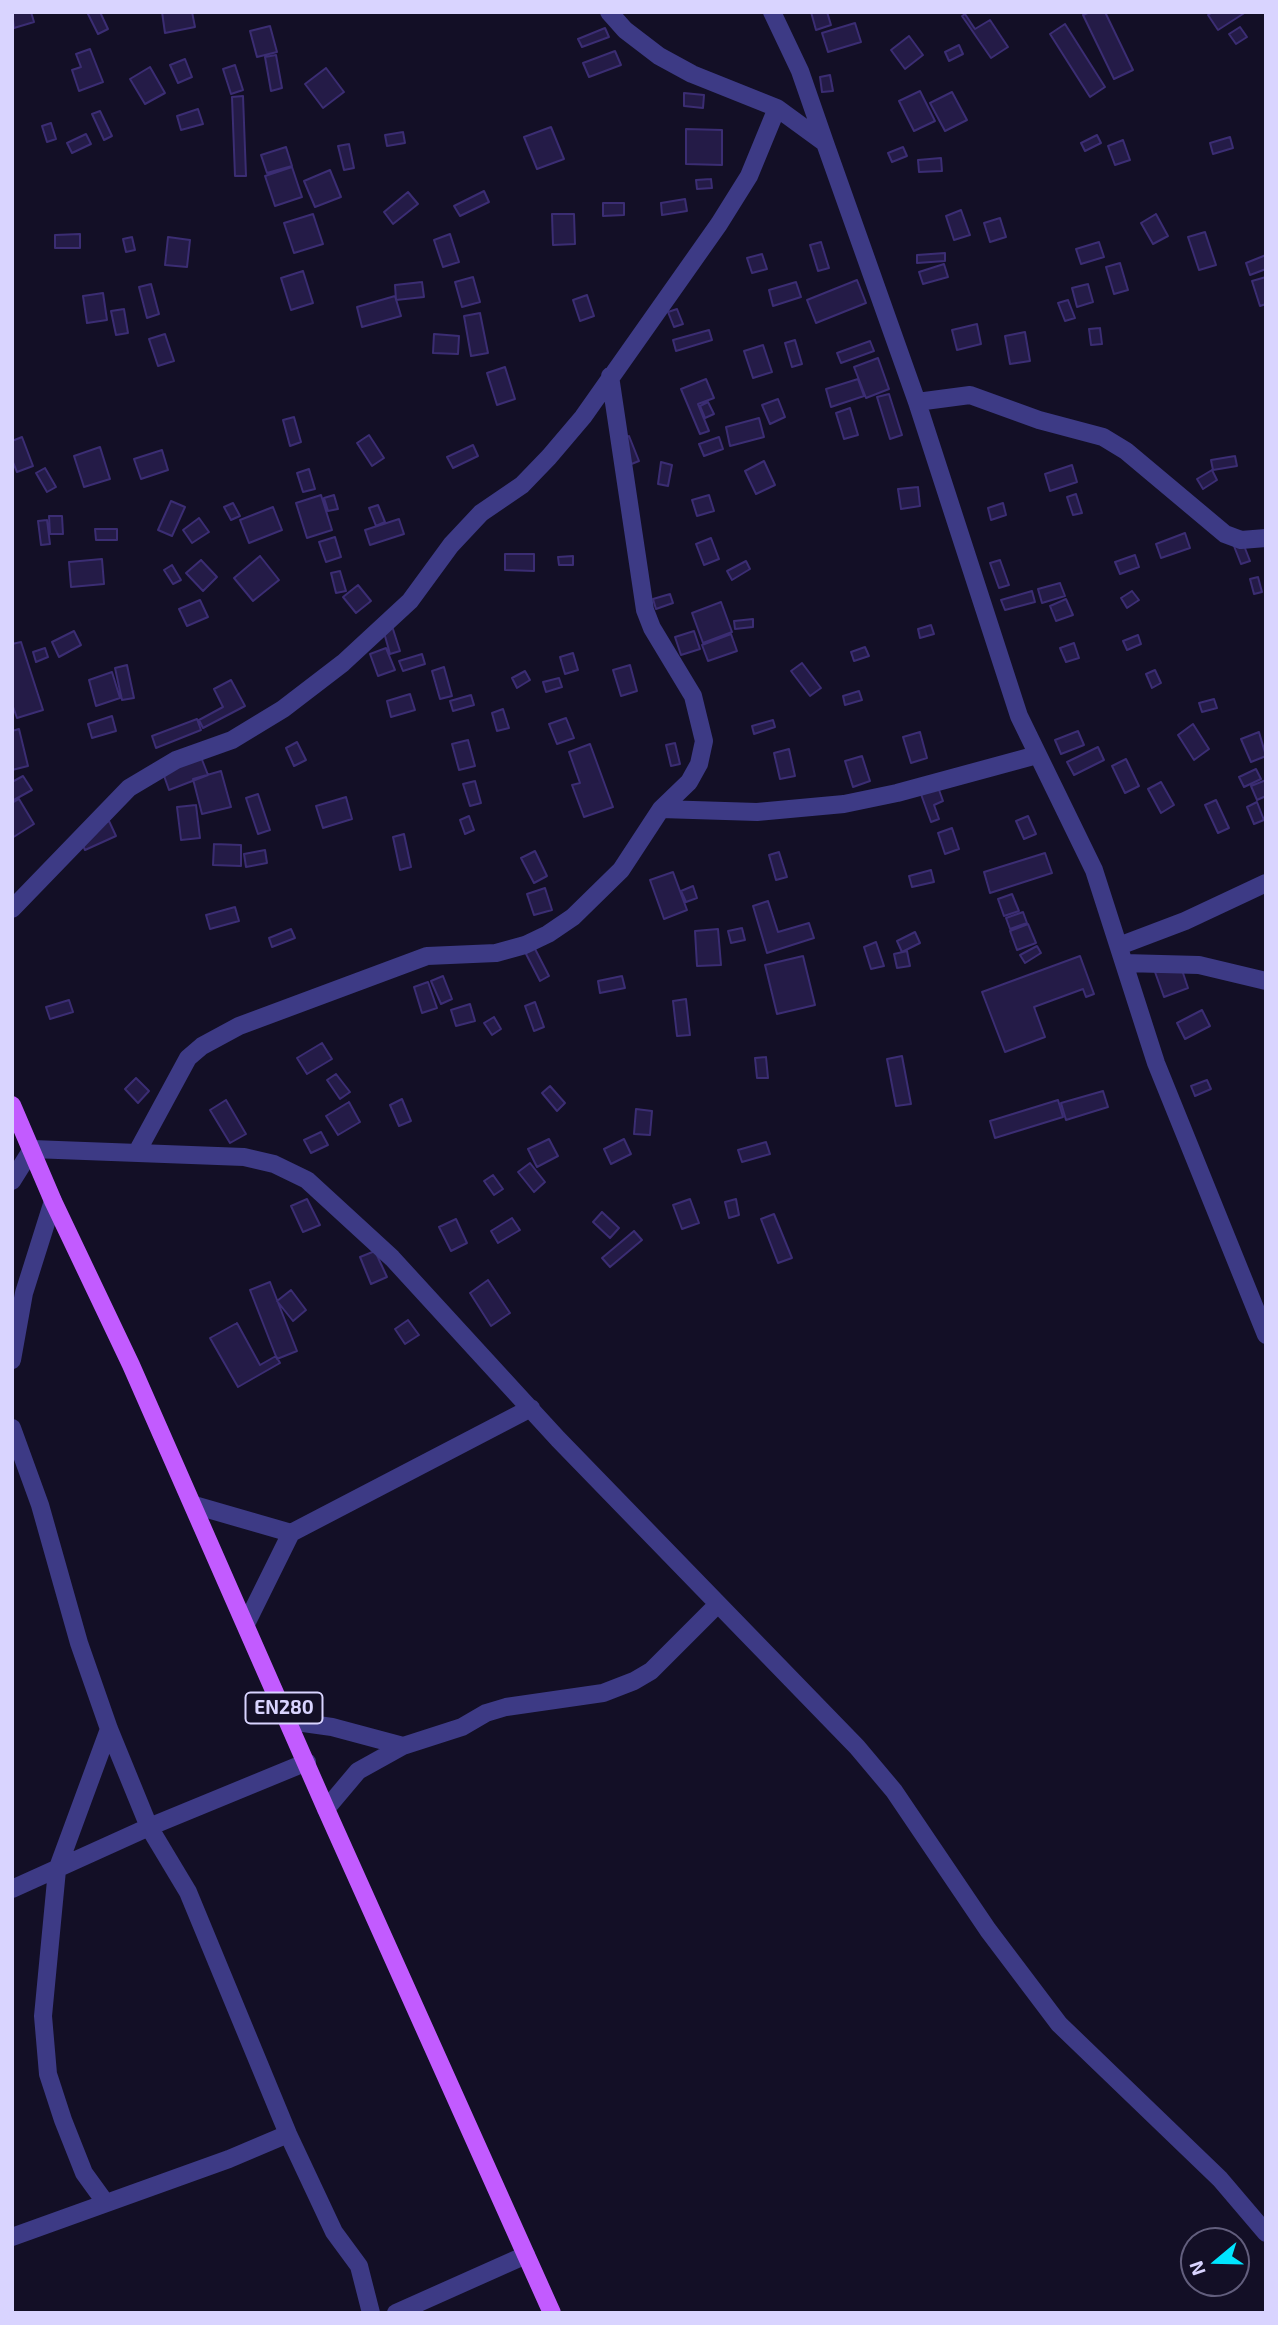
<!DOCTYPE html>
<style>
body{margin:0}
#map{position:relative;width:1278px;height:2325px;overflow:hidden;background:#130f26;font-family:"Exo 2",sans-serif}
canvas{display:block}
.frame{position:absolute;inset:0;border:14px solid #d9d4ff;pointer-events:none}
.north{position:absolute;left:1180px;top:2227px;width:70px;height:70px;box-sizing:border-box;background:#130f26;border:2px solid #625e7d;border-radius:50%;rotate:251deg;font-size:19px;font-weight:700;line-height:28px;text-align:center;color:#d9d4ff}
.north::after{content:'';display:block;margin:auto;width:24px;height:32px;background:#00e5ff;clip-path:polygon(50% 0,100% 100%,50% 72%,0 100%)}
</style>
<div id="map">
<canvas width="1278" height="2325"></canvas>
<div class="frame"></div>
<div class="north">N</div>
</div>
<script>
const ctx = document.querySelector('canvas').getContext('2d');
ctx.lineJoin = 'round';
function paint(path, color) {
  ctx.fillStyle = color;
  ctx.fill(path, 'evenodd');
}
function toPath(rows) {
  const path = new Path2D();
  for (const r of rows) {
    path.moveTo(r[0], r[1]);
    for (let i = 2; i < r.length; i += 2) path.lineTo(r[i], r[i + 1]);
  }
  return path;
}
function stroke(path, color, width, dash) {
  ctx.strokeStyle = color;
  ctx.lineWidth = width;
  ctx.lineCap = dash ? 'butt' : 'round';
  ctx.setLineDash(dash || []);
  ctx.stroke(path);
}
function label(font, color, halo, rows, align = 'center') {
  ctx.font = font + ' "Exo 2",sans-serif';
  ctx.lineWidth = 6;
  ctx.setLineDash([]);
  ctx.textBaseline = 'middle';
  ctx.strokeStyle = halo;
  ctx.fillStyle = color;
  for (const [text, x, y, turn = 0] of rows) {
    ctx.save();
    ctx.translate(x, y);
    ctx.rotate((+turn || 0) * Math.PI / 180);
    ctx.textAlign = isNaN(turn) ? turn : align;
    if (halo) ctx.strokeText(text, 0, 0);
    ctx.fillText(text, 0, 0);
    ctx.restore();
  }
}
const building = toPath([
 [12,12,31,12,34,22,14,28,12,12],
 [87,12,100,12,108,29,98,34,87,12],
 [162,12,192,12,195,27,165,33,162,12],
 [811,12,827,12,831,25,816,30,811,12],
 [1090,12,1105,12,1133,70,1114,79,1083,15,1090,12],
 [1213,12,1246,12,1218,30,1208,15,1213,12],
 [965,14,975,29,990,20,1008,47,991,58,962,16,965,14],
 [855,23,861,42,828,52,822,33,855,23],
 [1065,24,1105,87,1090,97,1050,34,1065,24],
 [270,26,277,52,257,57,250,31,270,26],
 [1240,27,1247,37,1236,44,1229,34,1240,27],
 [605,28,609,37,582,47,578,39,605,28],
 [909,36,923,55,905,69,891,50,909,36],
 [959,45,963,54,949,61,945,52,959,45],
 [90,49,103,82,79,91,72,70,81,67,76,54,90,49],
 [615,51,621,65,589,77,583,63,615,51],
 [276,55,282,88,271,91,265,57,276,55],
 [185,59,192,77,178,83,170,65,185,59],
 [235,65,243,90,231,94,223,69,235,65],
 [150,67,165,93,145,104,130,79,150,67],
 [326,68,344,92,323,108,305,84,326,68],
 [830,75,833,91,822,92,820,77,830,75],
 [920,91,935,121,914,131,899,101,920,91],
 [952,92,967,120,945,131,930,103,952,92],
 [684,93,704,95,703,108,684,106,684,93],
 [243,96,246,176,235,176,232,97,243,96],
 [198,109,203,124,181,130,177,116,198,109],
 [100,111,112,136,104,140,92,114,100,111],
 [51,123,56,139,47,142,42,126,51,123],
 [551,127,564,159,537,169,524,137,551,127],
 [686,129,722,130,722,165,686,164,686,129],
 [403,132,405,143,387,146,385,135,403,132],
 [86,134,91,144,72,153,67,143,86,134],
 [1097,135,1101,143,1085,151,1081,143,1097,135],
 [1230,137,1233,148,1213,154,1210,143,1230,137],
 [1123,140,1130,160,1115,165,1108,146,1123,140],
 [349,144,354,168,344,170,338,146,349,144],
 [286,147,292,166,267,173,261,155,286,147],
 [903,147,907,156,892,162,888,153,903,147],
 [941,158,942,171,919,172,918,160,941,158],
 [292,167,302,197,275,206,265,176,292,167],
 [330,170,341,197,315,207,304,181,330,170],
 [711,179,712,188,697,189,696,180,711,179],
 [484,191,489,202,460,216,454,206,484,191],
 [408,192,418,204,393,224,384,212,408,192],
 [685,199,687,211,662,215,661,203,685,199],
 [603,203,624,203,624,215,603,216,603,203],
 [961,210,970,235,954,240,946,216,961,210],
 [313,214,323,244,294,253,284,223,313,214],
 [552,214,574,214,575,244,553,245,552,214],
 [1156,214,1168,236,1153,244,1141,223,1156,214],
 [1000,218,1006,237,990,242,984,223,1000,218],
 [1205,232,1216,265,1199,270,1188,237,1205,232],
 [80,234,80,248,55,248,55,235,80,234],
 [450,234,459,262,443,267,434,240,450,234],
 [132,237,135,250,126,252,123,239,132,237],
 [168,237,190,240,187,267,165,265,168,237],
 [821,242,829,268,818,271,810,245,821,242],
 [1099,242,1104,257,1081,264,1076,249,1099,242],
 [945,253,945,261,917,263,917,255,945,253],
 [762,254,767,269,752,273,747,258,762,254],
 [1266,255,1266,269,1250,275,1246,263,1266,255],
 [1120,263,1128,290,1114,294,1106,267,1120,263],
 [944,264,948,277,923,284,919,272,944,264],
 [303,271,313,303,291,310,281,278,303,271],
 [473,277,480,302,462,307,455,282,473,277],
 [1266,277,1266,304,1260,306,1252,281,1266,277],
 [857,280,866,303,816,323,807,300,857,280],
 [422,282,424,297,396,300,395,285,422,282],
 [796,282,801,297,773,306,769,290,796,282],
 [151,284,159,314,147,318,139,287,151,284],
 [1088,284,1093,302,1077,307,1072,288,1088,284],
 [103,293,107,320,87,323,83,296,103,293],
 [587,295,594,316,580,321,573,300,587,295],
 [395,296,401,316,362,327,357,307,395,296],
 [1068,300,1075,318,1065,321,1058,303,1068,300],
 [124,309,128,333,116,335,111,311,124,309],
 [677,309,683,324,674,327,668,312,677,309],
 [480,313,488,353,471,356,464,316,480,313],
 [977,324,981,344,957,350,952,330,977,324],
 [1100,328,1102,344,1091,345,1089,329,1100,328],
 [709,330,712,340,676,351,673,340,709,330],
 [1025,332,1030,361,1010,364,1005,336,1025,332],
 [165,334,174,361,158,366,149,339,165,334],
 [434,334,459,336,458,354,433,353,434,334],
 [795,340,802,364,792,367,785,343,795,340],
 [870,341,874,351,841,363,837,353,870,341],
 [763,345,772,372,753,378,744,351,763,345],
 [878,358,889,389,866,398,854,367,878,358],
 [505,367,515,399,497,405,487,373,505,367],
 [706,379,714,398,698,404,709,431,700,434,681,389,706,379],
 [858,379,864,396,831,407,826,389,858,379],
 [889,394,902,435,890,439,877,397,889,394],
 [778,399,785,417,770,424,762,405,778,399],
 [708,402,714,414,705,418,700,406,708,402],
 [850,408,858,435,844,439,836,413,850,408],
 [294,417,301,442,290,446,283,420,294,417],
 [759,418,764,437,730,446,726,427,759,418],
 [369,435,384,458,372,466,357,443,369,435],
 [629,436,639,461,629,465,620,439,629,436],
 [22,437,33,466,17,472,12,460,12,441,22,437],
 [719,437,723,449,704,456,699,444,719,437],
 [473,445,478,456,453,468,447,457,473,445],
 [100,447,110,479,84,487,74,456,100,447],
 [162,450,168,470,141,479,134,459,162,450],
 [1235,456,1237,466,1213,470,1211,460,1235,456],
 [764,461,775,485,756,494,745,471,764,461],
 [661,462,672,465,668,486,658,484,661,462],
 [1072,465,1077,482,1050,491,1045,474,1072,465],
 [45,468,56,487,47,492,36,473,45,468],
 [309,469,315,489,303,492,297,473,309,469],
 [1212,470,1217,480,1203,489,1197,479,1212,470],
 [918,487,920,506,901,509,898,489,918,487],
 [1076,494,1082,513,1073,515,1067,497,1076,494],
 [321,495,332,530,307,538,296,503,321,495],
 [334,495,338,509,328,511,324,498,334,495],
 [709,495,714,511,697,516,692,500,709,495],
 [171,501,185,507,172,536,158,530,171,501],
 [233,503,240,516,231,520,224,507,233,503],
 [1003,503,1006,515,991,520,988,508,1003,503],
 [378,505,385,522,376,526,369,508,378,505],
 [273,507,282,530,249,543,240,520,273,507],
 [49,516,62,516,63,534,50,534,49,516],
 [199,518,209,532,192,543,183,530,199,518],
 [399,519,404,534,370,545,365,530,399,519],
 [47,520,50,544,41,545,38,521,47,520],
 [95,529,117,529,117,540,96,540,95,529],
 [1185,533,1190,548,1161,558,1156,544,1185,533],
 [335,537,341,557,326,562,319,542,335,537],
 [711,538,719,559,704,565,696,544,711,538],
 [1241,538,1250,561,1241,564,1232,541,1241,538],
 [505,554,534,554,534,571,505,570,505,554],
 [1135,555,1139,567,1120,574,1115,562,1135,555],
 [260,556,279,580,253,601,234,578,260,556],
 [573,556,573,565,559,565,558,557,573,556],
 [102,559,104,584,71,587,69,562,102,559],
 [201,560,217,577,203,591,186,573,201,560],
 [1000,560,1009,585,999,588,990,563,1000,560],
 [746,561,750,569,732,580,727,571,746,561],
 [172,565,181,580,173,584,164,570,172,565],
 [340,571,346,591,336,593,331,573,340,571],
 [1258,577,1262,592,1254,594,1250,579,1258,577],
 [1060,583,1065,596,1042,603,1038,589,1060,583],
 [358,585,371,601,356,613,343,597,358,585],
 [1032,591,1035,602,1005,610,1001,600,1032,591],
 [1132,591,1139,600,1127,608,1121,598,1132,591],
 [670,594,673,603,656,609,653,599,670,594],
 [1066,599,1073,615,1056,621,1050,606,1066,599],
 [200,600,208,617,187,626,179,609,200,600],
 [721,602,732,632,703,643,692,613,721,602],
 [753,619,753,627,735,629,734,621,753,619],
 [931,625,934,634,920,638,918,629,931,625],
 [392,626,400,651,390,654,383,629,392,626],
 [74,631,81,645,59,657,52,642,74,631],
 [694,631,700,649,681,655,675,637,694,631],
 [731,634,737,651,708,661,702,645,731,634],
 [1138,635,1141,644,1127,650,1123,641,1138,635],
 [21,642,43,710,17,718,12,704,12,644,21,642],
 [1074,643,1079,658,1066,662,1060,648,1074,643],
 [865,647,869,656,854,661,851,652,865,647],
 [45,648,48,657,36,662,33,652,45,648],
 [386,648,395,670,378,676,370,654,386,648],
 [573,653,578,670,565,674,560,657,573,653],
 [422,654,425,664,403,671,399,661,422,654],
 [802,663,821,688,810,696,791,671,802,663],
 [127,665,134,698,122,700,115,668,127,665],
 [630,665,637,691,621,696,613,670,630,665],
 [444,667,452,696,440,699,432,671,444,667],
 [1155,670,1161,683,1152,688,1146,674,1155,670],
 [525,671,530,680,517,688,512,678,525,671],
 [112,672,120,698,96,706,89,680,112,672],
 [559,678,562,687,546,692,543,682,559,678],
 [231,680,245,706,203,728,199,720,223,707,214,689,231,680],
 [859,691,862,700,845,705,843,696,859,691],
 [410,694,415,710,391,717,387,701,410,694],
 [471,695,474,705,453,711,450,701,471,695],
 [1214,699,1217,708,1202,712,1199,703,1214,699],
 [503,709,509,728,497,731,492,713,503,709],
 [112,716,116,731,92,738,88,724,112,716],
 [566,718,574,738,557,744,549,724,566,718],
 [197,719,201,730,156,748,152,736,197,719],
 [773,720,775,727,754,734,752,726,773,720],
 [1193,724,1209,749,1194,760,1178,735,1193,724],
 [19,729,28,766,12,770,12,731,19,729],
 [1078,731,1084,745,1061,754,1055,740,1078,731],
 [920,732,927,758,911,763,903,737,920,732],
 [1259,732,1266,756,1251,762,1241,739,1259,732],
 [468,740,475,766,459,770,452,744,468,740],
 [297,742,306,760,294,766,286,748,297,742],
 [675,743,680,764,671,766,666,745,675,743],
 [590,744,613,807,584,817,572,785,580,783,569,752,590,744],
 [1098,747,1104,760,1074,775,1067,762,1098,747],
 [789,749,795,776,780,779,774,753,789,749],
 [199,752,208,775,169,790,162,770,199,752],
 [862,756,870,781,853,787,845,761,862,756],
 [1126,759,1139,786,1125,793,1112,766,1126,759],
 [1256,769,1261,779,1244,787,1239,777,1256,769],
 [221,771,231,807,202,814,193,779,221,771],
 [23,776,32,790,12,801,12,782,23,776],
 [934,776,943,801,934,805,939,819,931,822,917,783,934,776],
 [1266,780,1266,796,1257,800,1251,786,1266,780],
 [475,781,481,803,470,806,463,784,475,781],
 [1161,782,1174,805,1161,813,1148,789,1161,782],
 [258,794,270,830,258,834,246,798,258,794],
 [346,797,352,819,323,828,316,806,346,797],
 [19,799,34,824,12,838,12,803,19,799],
 [1216,800,1229,828,1218,833,1205,805,1216,800],
 [1257,802,1264,820,1254,824,1247,807,1257,802],
 [196,805,200,838,181,840,177,807,196,805],
 [469,816,474,830,465,834,460,820,469,816],
 [1028,816,1036,834,1024,839,1016,821,1028,816],
 [109,821,116,836,85,850,78,834,109,821],
 [952,828,959,849,945,854,938,833,952,828],
 [404,834,411,867,400,870,393,837,404,834],
 [214,844,241,845,241,866,213,865,214,844],
 [265,850,267,863,246,867,244,854,265,850],
 [535,851,547,876,534,883,521,858,535,851],
 [779,852,787,877,776,880,769,855,779,852],
 [1045,853,1052,873,990,893,984,872,1045,853],
 [931,870,934,882,912,887,909,876,931,870],
 [673,872,687,910,664,919,650,880,673,872],
 [693,886,697,898,686,902,681,891,693,886],
 [545,888,552,910,534,915,527,894,545,888],
 [1012,894,1019,911,1004,916,998,899,1012,894],
 [768,901,778,932,809,923,814,938,767,953,753,906,768,901],
 [235,907,239,921,210,929,206,915,235,907],
 [1023,912,1027,923,1010,929,1006,918,1023,912],
 [1028,924,1036,943,1017,950,1010,931,1028,924],
 [742,928,745,940,731,943,728,931,742,928],
 [291,929,295,938,272,947,269,938,291,929],
 [718,929,721,965,697,966,695,931,718,929],
 [915,932,920,943,902,952,897,941,915,932],
 [876,942,884,966,871,969,864,947,876,942],
 [533,945,549,976,540,981,524,950,533,945],
 [1037,946,1041,953,1025,963,1020,955,1037,946],
 [907,951,910,966,897,968,894,954,907,951],
 [803,956,815,1005,777,1014,765,965,803,956],
 [1080,956,1094,994,1086,997,1083,989,1034,1007,1045,1037,1005,1052,982,992,1080,956],
 [1180,964,1188,988,1164,997,1155,972,1180,964],
 [443,976,452,999,441,1004,431,981,443,976],
 [622,976,625,988,600,993,598,981,622,976],
 [428,982,437,1008,422,1013,414,987,428,982],
 [686,999,690,1035,677,1036,673,1001,686,999],
 [69,1000,73,1012,50,1019,46,1007,69,1000],
 [535,1002,544,1027,534,1031,525,1006,535,1002],
 [470,1004,475,1021,456,1026,451,1010,470,1004],
 [1202,1010,1210,1026,1185,1039,1177,1023,1202,1010],
 [494,1017,501,1029,492,1035,484,1023,494,1017],
 [322,1043,332,1059,307,1074,297,1058,322,1043],
 [902,1056,911,1104,896,1106,887,1059,902,1056],
 [766,1057,768,1078,757,1078,755,1058,766,1057],
 [336,1074,350,1092,340,1099,327,1080,336,1074],
 [136,1078,149,1091,138,1103,125,1089,136,1078],
 [1207,1080,1211,1089,1195,1096,1191,1086,1207,1080],
 [550,1086,565,1103,557,1111,542,1093,550,1086],
 [1103,1091,1108,1107,1066,1120,1061,1103,1103,1091],
 [402,1099,411,1121,399,1126,390,1105,402,1099],
 [226,1100,246,1134,230,1143,210,1110,226,1100],
 [1058,1100,1063,1117,995,1138,990,1121,1058,1100],
 [349,1102,360,1122,338,1135,326,1116,349,1102],
 [636,1109,652,1111,650,1135,634,1134,636,1109],
 [321,1132,328,1145,311,1153,304,1140,321,1132],
 [549,1139,558,1156,537,1167,528,1149,549,1139],
 [624,1139,631,1154,611,1164,604,1149,624,1139],
 [766,1142,770,1154,742,1162,738,1150,766,1142],
 [530,1163,545,1182,534,1192,518,1172,530,1163],
 [493,1175,503,1189,494,1195,484,1181,493,1175],
 [307,1199,320,1225,303,1232,291,1206,307,1199],
 [690,1199,699,1223,682,1229,673,1205,690,1199],
 [736,1199,739,1215,729,1218,725,1202,736,1199],
 [602,1212,619,1228,610,1238,593,1222,602,1212],
 [774,1214,792,1258,778,1263,761,1219,774,1214],
 [512,1218,520,1230,498,1243,491,1231,512,1218],
 [456,1219,467,1243,451,1251,439,1227,456,1219],
 [634,1231,642,1240,610,1267,602,1258,634,1231],
 [375,1251,387,1277,371,1284,360,1257,375,1251],
 [488,1280,510,1313,491,1326,470,1293,488,1280],
 [270,1282,297,1351,277,1359,250,1290,270,1282],
 [291,1290,306,1310,293,1321,277,1301,291,1290],
 [408,1320,419,1335,405,1344,395,1329,408,1320],
 [237,1323,260,1365,276,1356,280,1363,238,1387,210,1338,237,1323]
]);
const minor = toPath([
 [609,12,625,30,659,56,692,74,777,108,825,143],
 [772,12,800,71,825,143,917,402,1019,716,1094,870,1156,1063,1266,1335],
 [917,402,970,395,1039,420,1103,437,1126,451,1225,534,1241,540,1266,538],
 [661,809,757,812,844,804,897,793,1037,755],
 [12,909,129,788,176,760,232,740,283,709,343,663,410,601,451,545,481,513,522,485,549,457,583,417,719,224,749,176,777,108],
 [1119,946,1185,921,1266,883],
 [1124,963,1199,965,1266,981],
 [137,1152,188,1058,202,1046,239,1026,427,956,496,953,525,945,548,934,573,917,621,870,661,809,689,782,699,764,704,741,693,696,652,628,645,610,610,376],
 [12,1181,32,1149,244,1157,274,1164,307,1180,392,1258,558,1439,857,1747,894,1791,988,1930,1059,2024,1220,2179,1266,2233],
 [12,1360,24,1293,53,1201],
 [12,1428,40,1505,79,1643,109,1729,149,1827,188,1892,288,2134,334,2232,359,2266,371,2313],
 [194,1505,291,1533],
 [246,1624,291,1533,531,1408],
 [289,1721,332,1727,403,1746],
 [326,1809,358,1771,403,1746,462,1727,486,1713,506,1707,603,1693,634,1681,651,1671,718,1604],
 [12,1889,149,1827,307,1762],
 [105,2202,84,2173,63,2120,48,2074,43,2016,57,1870,109,1729],
 [12,2237,229,2159,288,2134],
 [396,2313,526,2255]
]);
const primary = toPath([
 [12,1105,53,1201,131,1365,326,1809,552,2313]
]);
const shields = [
 [284,1708,77]
];
const shieldNames = [
 ["EN280",284,1708]
];
paint(building, '#241b47');
stroke(building, '#3b2d73', 2);
stroke(minor, '#3d3a85', 18);
stroke(primary, '#c25bff', 18);
for (const [x, y, w] of shields) {
  const box = new Path2D();
  box.roundRect(x - w / 2, y - 15.5, w, 31, 5);
  ctx.fillStyle = '#130f26';
  ctx.fill(box);
  stroke(box, '#d9d4ff', 2);
}
label('bold 19px', '#d9d4ff', null, shieldNames);
</script>
